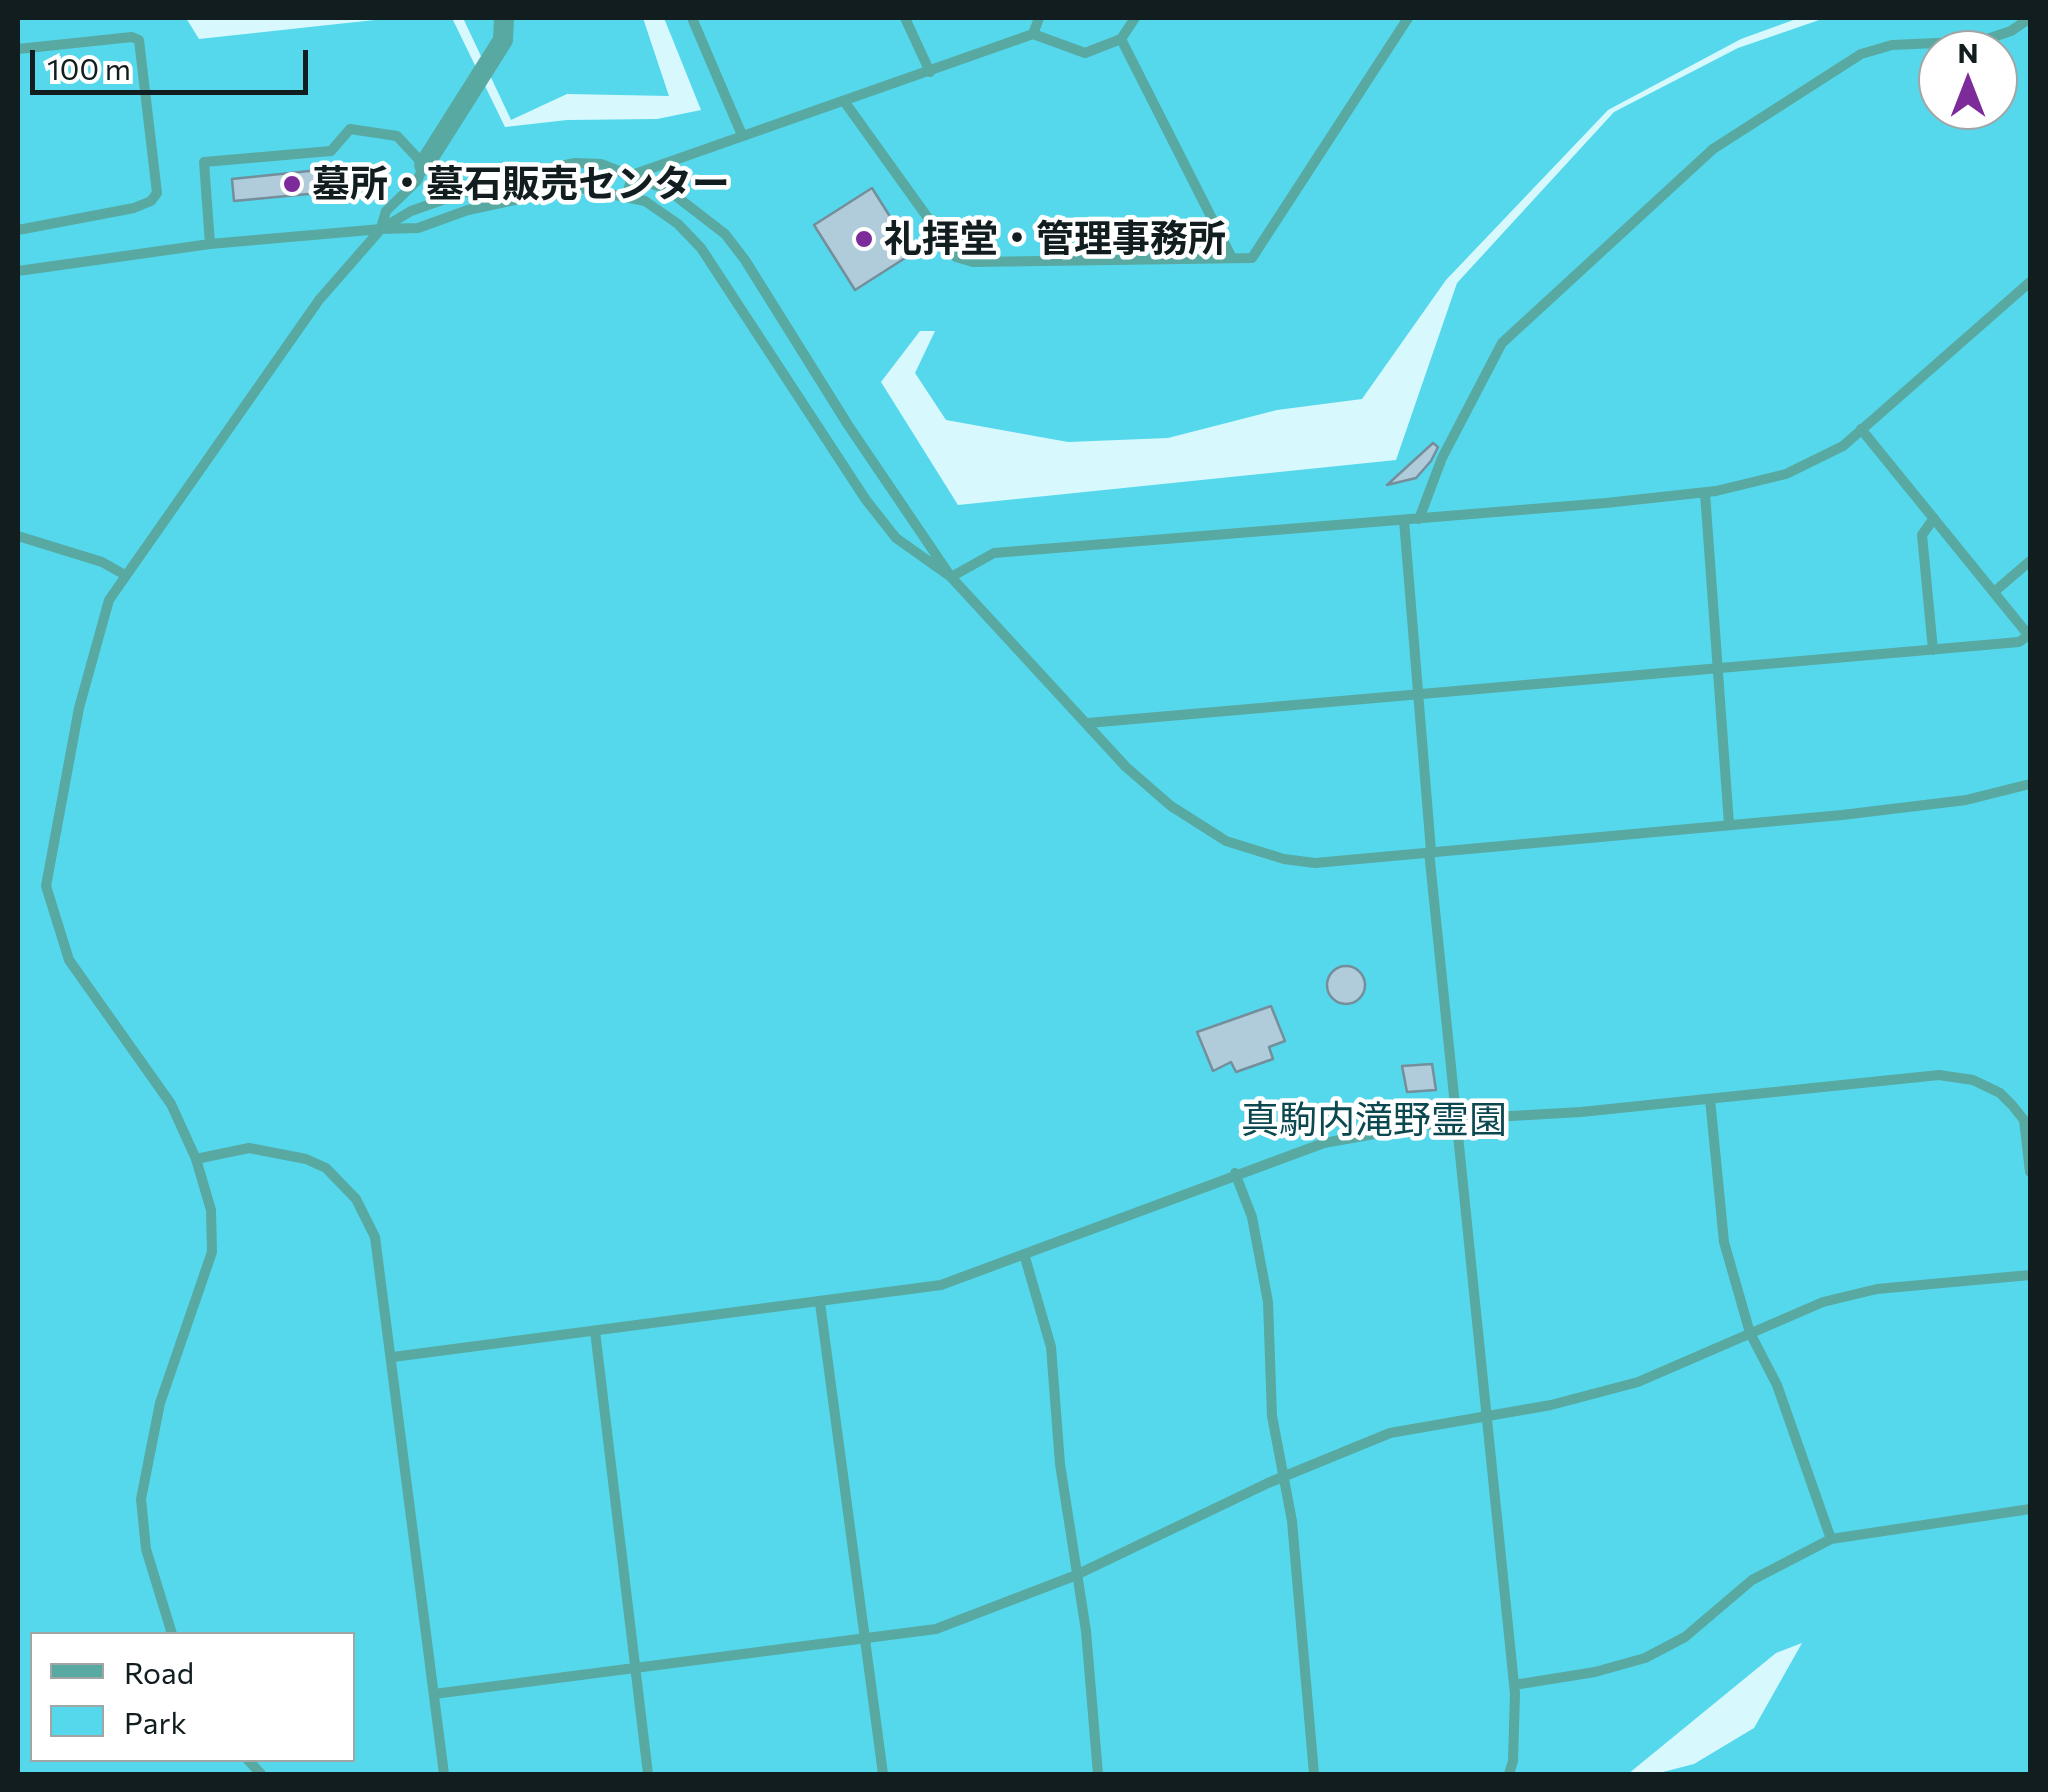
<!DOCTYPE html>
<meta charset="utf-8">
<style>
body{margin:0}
#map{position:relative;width:2048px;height:1792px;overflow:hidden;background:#d7f9fe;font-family:Commissioner,sans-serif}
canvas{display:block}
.frame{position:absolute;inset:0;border:20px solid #111d1f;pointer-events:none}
.legend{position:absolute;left:30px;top:1632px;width:325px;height:130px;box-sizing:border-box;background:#fff;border:2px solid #a0a5a5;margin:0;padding:12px 18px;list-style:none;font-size:30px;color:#111d1f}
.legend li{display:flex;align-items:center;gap:20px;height:50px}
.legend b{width:50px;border:2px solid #a0a5a5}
.north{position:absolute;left:1918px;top:30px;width:100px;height:100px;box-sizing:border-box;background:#fff;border:2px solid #a0a5a5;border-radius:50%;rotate:0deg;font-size:28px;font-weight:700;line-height:40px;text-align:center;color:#111d1f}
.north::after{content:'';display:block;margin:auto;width:35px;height:45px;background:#7d2b9b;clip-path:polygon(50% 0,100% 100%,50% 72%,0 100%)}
.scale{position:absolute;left:30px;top:50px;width:278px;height:45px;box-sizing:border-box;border:5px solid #111d1f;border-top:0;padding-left:12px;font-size:30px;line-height:35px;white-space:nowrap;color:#111d1f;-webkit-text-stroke:8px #fff;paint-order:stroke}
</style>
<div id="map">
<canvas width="2048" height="1792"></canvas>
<div class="frame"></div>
<ul class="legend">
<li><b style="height:12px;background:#58a9a1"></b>Road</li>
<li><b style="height:28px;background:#56d8ec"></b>Park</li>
</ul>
<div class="north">N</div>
<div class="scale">100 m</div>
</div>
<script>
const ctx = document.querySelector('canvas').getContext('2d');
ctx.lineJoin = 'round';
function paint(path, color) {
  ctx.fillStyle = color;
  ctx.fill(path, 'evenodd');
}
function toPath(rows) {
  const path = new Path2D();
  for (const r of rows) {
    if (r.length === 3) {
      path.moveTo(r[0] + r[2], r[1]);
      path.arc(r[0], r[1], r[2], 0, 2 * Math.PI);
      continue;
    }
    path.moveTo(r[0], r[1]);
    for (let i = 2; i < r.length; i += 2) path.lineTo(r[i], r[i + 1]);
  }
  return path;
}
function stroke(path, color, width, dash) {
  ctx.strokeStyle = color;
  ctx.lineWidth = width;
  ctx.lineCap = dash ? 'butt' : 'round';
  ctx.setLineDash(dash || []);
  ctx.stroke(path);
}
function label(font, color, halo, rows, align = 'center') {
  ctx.font = font + ' Commissioner,"Noto Sans JP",sans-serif';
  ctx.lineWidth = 9;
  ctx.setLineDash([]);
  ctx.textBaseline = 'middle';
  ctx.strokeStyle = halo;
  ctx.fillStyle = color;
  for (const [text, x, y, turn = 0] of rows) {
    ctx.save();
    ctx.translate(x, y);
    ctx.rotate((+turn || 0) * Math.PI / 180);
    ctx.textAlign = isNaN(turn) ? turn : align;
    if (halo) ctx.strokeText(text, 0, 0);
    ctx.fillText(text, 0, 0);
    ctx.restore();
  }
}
const green = toPath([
 [18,18,186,18,199,39,393,18,452,18,505,127,567,120,657,119,701,110,664,18,1799,18,1741,39,1608,110,1446,280,1362,399,1277,410,1168,438,1068,442,946,420,915,373,935,331,920,331,881,382,958,505,1396,460,1457,283,1614,112,1738,48,1825,18,2030,18,2030,1774,1655,1774,1694,1764,1754,1728,1802,1643,1776,1653,1628,1774,18,1774],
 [1938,50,1998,50,1998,110,1938,110],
 [32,1634,352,1634,352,1760,32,1760],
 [463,18,643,18,669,96,567,94,511,120]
]);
const building = toPath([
 [348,167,351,190,234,201,232,179,348,167],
 [872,188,913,253,855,290,814,225,872,188],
 [1433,443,1438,447,1431,461,1416,478,1387,485,1433,443],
 [1346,985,19],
 [1271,1006,1285,1041,1269,1047,1273,1059,1236,1072,1231,1062,1213,1071,1197,1032,1271,1006],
 [1432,1064,1436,1090,1407,1092,1402,1066,1432,1064]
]);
const lane = toPath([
 [692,18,742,135],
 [905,18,930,72],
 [1033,34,1085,53,1121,39,1135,18],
 [1121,39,1232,258],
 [18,49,132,37,139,40,157,193,151,201,134,208,18,230],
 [844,101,956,257,973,262,1252,258,1408,18],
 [627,196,632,175,1033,34,1039,18],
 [210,244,204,162,331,151,350,129,397,136,424,165,417,181,386,211,381,228],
 [18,271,210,244,381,229,418,228,468,210,575,187,645,201,678,224,701,248,866,500,896,538,951,577,848,425,745,260,725,234,668,190,601,164,575,163,505,178,411,211,381,229,319,300,109,600,79,708,46,886,69,960,171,1104,196,1159,211,1210,212,1252,160,1403,141,1499,146,1549,172,1634],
 [2030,282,1843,446,1786,474,1716,491,1606,503,994,553,951,577,1126,767,1171,806,1226,841,1284,859,1315,863,1842,815,1966,800,2030,784],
 [1861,429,2030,637],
 [1705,493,1729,824],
 [1419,519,1442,458,1502,343,1713,149,1861,54,1892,45,1981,41,2011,31,2030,18],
 [1404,520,1431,851],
 [18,536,102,562,125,575],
 [1994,592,2030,561],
 [1933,650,1922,535,1934,518],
 [1088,723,2019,642,2029,635],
 [1429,851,1515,1694,1513,1761,1509,1774],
 [1710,1099,1724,1242,1750,1333,1777,1385,1831,1539],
 [196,1159,249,1148,306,1159,326,1168,356,1199,375,1237,444,1774],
 [1235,1173,1252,1217,1268,1302,1272,1416,1292,1521,1314,1774],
 [1024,1254,1051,1347,1060,1464,1086,1631,1098,1774],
 [820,1303,883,1774],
 [595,1331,648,1774],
 [393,1357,941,1285,1324,1143,1458,1119,1581,1112,1939,1075,1973,1080,2000,1093,2012,1105,2024,1120,2030,1172],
 [1514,1685,1595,1672,1645,1658,1685,1637,1752,1580,1831,1539,2030,1509],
 [434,1694,936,1629,1074,1576,1268,1483,1390,1433,1551,1405,1638,1382,1823,1302,1877,1289,2030,1275],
 [248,1760,261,1774]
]);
const street = toPath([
 [424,165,503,40,504,18]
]);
const markers = [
 [292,184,10,"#7d2b9b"],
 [864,239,10,"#7d2b9b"]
];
const poiNames = [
 ["墓所・墓石販売センター",312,184],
 ["礼拝堂・管理事務所",884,239]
];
const parkNames = [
 ["真駒内滝野霊園",1374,1120]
];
paint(green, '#56d8ec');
paint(building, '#b0ccda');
stroke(building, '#748e9b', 2.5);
stroke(lane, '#58a9a1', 10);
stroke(street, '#58a9a1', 20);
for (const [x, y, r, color] of markers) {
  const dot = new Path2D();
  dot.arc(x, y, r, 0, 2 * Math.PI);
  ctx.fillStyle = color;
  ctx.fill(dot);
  stroke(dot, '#fff', 4);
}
label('bold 38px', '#111d1f', '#fff', poiNames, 'left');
label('38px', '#0b4850', '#fff', parkNames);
</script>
